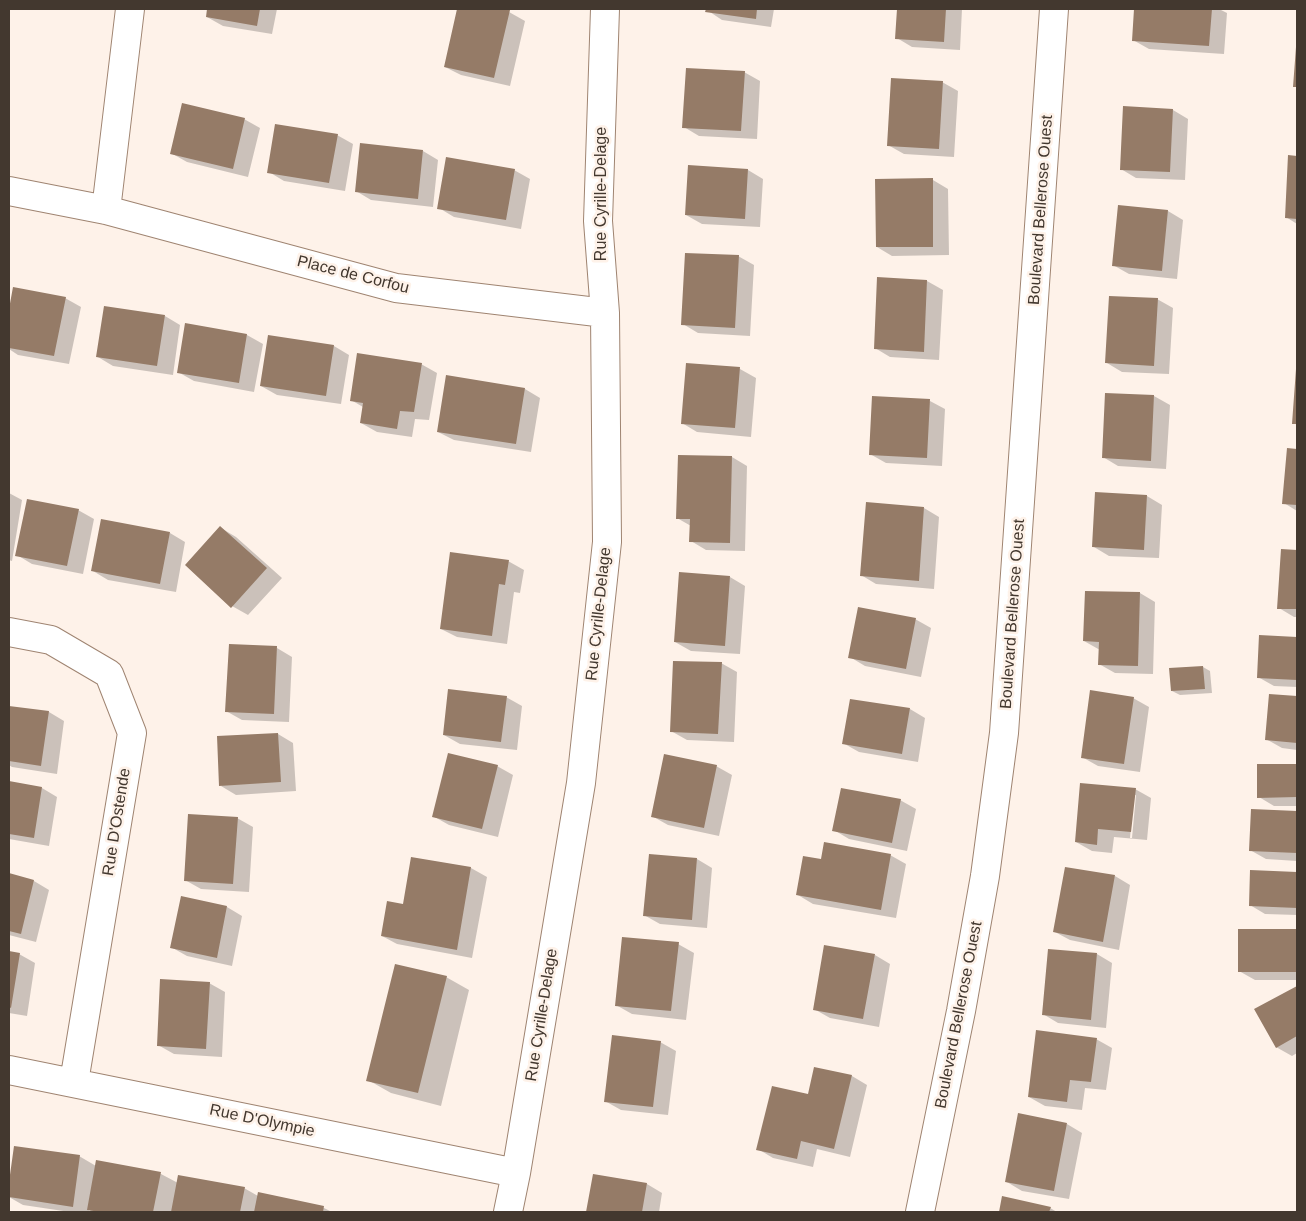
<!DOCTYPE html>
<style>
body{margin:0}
#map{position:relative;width:1306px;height:1221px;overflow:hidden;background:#fef2e9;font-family:Helvetica,sans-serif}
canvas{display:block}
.frame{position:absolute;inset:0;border:10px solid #43382f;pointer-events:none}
</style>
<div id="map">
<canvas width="1306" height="1221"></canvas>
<div class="frame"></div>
</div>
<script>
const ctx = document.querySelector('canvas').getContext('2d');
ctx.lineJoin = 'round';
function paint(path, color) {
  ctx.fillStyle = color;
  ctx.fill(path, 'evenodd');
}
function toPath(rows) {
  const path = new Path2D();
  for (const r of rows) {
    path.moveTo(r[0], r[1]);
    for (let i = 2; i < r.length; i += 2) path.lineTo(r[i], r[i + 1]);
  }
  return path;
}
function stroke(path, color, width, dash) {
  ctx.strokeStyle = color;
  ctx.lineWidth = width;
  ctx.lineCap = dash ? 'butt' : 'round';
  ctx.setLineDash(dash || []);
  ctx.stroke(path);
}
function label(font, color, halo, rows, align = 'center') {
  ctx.font = font + ' Helvetica,sans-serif';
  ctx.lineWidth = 5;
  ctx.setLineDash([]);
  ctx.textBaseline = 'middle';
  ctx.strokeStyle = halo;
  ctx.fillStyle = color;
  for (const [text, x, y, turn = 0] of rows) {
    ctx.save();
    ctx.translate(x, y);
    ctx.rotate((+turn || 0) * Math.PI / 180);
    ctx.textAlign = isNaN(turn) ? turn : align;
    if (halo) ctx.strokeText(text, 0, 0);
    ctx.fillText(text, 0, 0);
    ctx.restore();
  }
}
const shadow = toPath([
 [209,9,277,9,272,34,223,26,207,17],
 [458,9,496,9,509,12,525,21,510,86,461,75,445,67],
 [695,9,774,9,771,27,722,20,707,10],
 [899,9,962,9,960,50,912,47,897,38],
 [1136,9,1219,9,1227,13,1224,54,1149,49,1133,40],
 [744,72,760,81,757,139,699,136,684,127],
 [942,82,958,91,954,157,904,154,888,145],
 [1173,110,1188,119,1185,180,1136,178,1121,169],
 [244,119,260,128,248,177,187,162,171,153],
 [337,135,353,144,345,191,284,181,269,172],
 [423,151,438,160,433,207,371,200,356,191],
 [1289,157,1297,157,1297,224,1286,217],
 [514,170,530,179,521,229,454,217,439,208],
 [748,170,763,179,760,227,702,224,686,215],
 [933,180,948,189,949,255,892,256,877,247],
 [1120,206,1168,211,1183,220,1177,279,1129,274,1113,265],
 [738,256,754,265,750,336,698,333,683,324],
 [878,279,927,281,943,290,939,360,890,357,875,348],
 [14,288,65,298,81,307,69,364,18,355,9,349,9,315],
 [1157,299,1173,308,1169,374,1122,372,1107,363],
 [165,316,180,325,173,375,113,366,98,357],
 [186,325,247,335,263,344,254,392,194,381,178,372],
 [269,336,334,346,349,355,341,404,277,395,261,386],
 [421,364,437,373,429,420,415,419,412,437,377,432,361,423,363,407,351,400],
 [687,364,740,369,756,378,751,437,697,432,682,423],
 [1297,365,1297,425,1294,423],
 [525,389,540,398,531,452,454,440,438,432],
 [1106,394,1154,396,1170,405,1166,469,1118,466,1103,457],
 [930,401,945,409,942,466,886,463,870,454],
 [1288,450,1297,450,1297,511,1284,503],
 [732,457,747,466,745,551,706,550,691,541,691,526,677,518],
 [9,493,22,500,12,561,9,560],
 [1147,496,1162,505,1159,558,1109,556,1094,547],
 [924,508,939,517,934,589,876,584,861,575],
 [78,510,94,519,83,574,32,564,17,555],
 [221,528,236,537,282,578,248,615,232,606],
 [170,533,185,542,176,592,108,580,93,571],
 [1282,550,1297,551,1297,617,1294,617,1279,608],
 [508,561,524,570,520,593,514,592,507,644,457,637,441,629],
 [730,577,745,586,740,654,691,651,675,642],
 [1140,593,1155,602,1153,674,1115,673,1099,664,1100,650,1084,641],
 [915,619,931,628,921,677,865,666,850,657],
 [1260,636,1297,638,1297,687,1274,686,1258,677],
 [277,648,292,657,289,722,242,720,226,711],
 [721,663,737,672,734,742,687,740,671,731],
 [1203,667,1210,671,1212,693,1180,695,1172,691],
 [1270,695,1297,697,1297,750,1282,748,1266,739],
 [506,697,522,706,517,750,460,744,444,735],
 [1133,698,1149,707,1140,772,1098,766,1082,757],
 [9,707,49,712,64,721,57,774,12,767,9,765],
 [910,709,925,718,918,762,859,752,843,743],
 [278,734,293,743,296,791,236,795,221,786],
 [1258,765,1297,765,1297,806,1274,806,1259,797],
 [497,766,513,775,498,837,449,825,433,816],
 [716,766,732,775,719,836,668,825,652,816],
 [9,782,42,788,57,797,49,846,9,839],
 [1135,789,1151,798,1147,840,1114,837,1112,853,1092,851,1076,842],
 [1134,795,1136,795,1132,838,1130,838],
 [900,800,916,809,907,851,849,839,834,830],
 [1252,811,1297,812,1297,861,1266,859,1250,850],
 [237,818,253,827,249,892,201,889,185,880],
 [890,855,906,864,896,918,813,904,798,895,822,861],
 [412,858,471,868,487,877,472,958,397,944,382,936,404,906],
 [697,859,712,868,707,928,660,924,644,915],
 [1251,871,1297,874,1297,915,1265,914,1250,905],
 [9,875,34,881,49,890,36,942,9,935],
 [1115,876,1130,885,1119,950,1070,940,1055,932],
 [182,898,227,907,242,916,232,966,187,956,171,947],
 [1297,930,1297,980,1255,980,1239,971,1239,931],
 [678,944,694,953,686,1020,632,1014,616,1005],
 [9,953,19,954,35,963,27,1016,9,1013],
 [1097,954,1112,963,1106,1028,1058,1023,1043,1014],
 [875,955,890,964,879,1027,830,1018,814,1009],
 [446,977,469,990,441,1106,391,1093,368,1080],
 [209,983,225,992,222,1057,174,1054,158,1045],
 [1297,987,1297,1053,1292,1056,1276,1047,1256,1010],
 [1096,1039,1112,1048,1106,1090,1085,1088,1082,1110,1045,1106,1029,1097],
 [660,1042,676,1051,668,1115,621,1110,605,1101],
 [815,1068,852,1076,867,1085,850,1157,817,1149,813,1167,773,1158,758,1149,809,1096],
 [1067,1124,1082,1133,1069,1199,1022,1191,1007,1182],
 [15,1147,79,1156,96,1166,97,1162,161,1174,178,1183,244,1188,258,1196,259,1193,324,1208,332,1212,93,1212,89,1210,88,1212,70,1212,23,1205,9,1197],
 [594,1176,647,1184,662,1193,659,1212,588,1212],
 [1003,1198,1050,1208,1057,1212,1000,1212]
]);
const building = toPath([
 [207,9,260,9,257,26,206,17],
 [457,9,502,9,510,10,494,78,444,67],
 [706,9,757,9,756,19,705,12],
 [897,9,946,9,944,42,895,39],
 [1134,9,1212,9,1209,46,1132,41],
 [1296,47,1297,47,1297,87,1293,87],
 [686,68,745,71,741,131,682,128],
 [891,78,943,81,939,149,887,146],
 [182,103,245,118,233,169,170,154],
 [1123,106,1173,109,1170,172,1120,170],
 [275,124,338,134,329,183,267,173],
 [360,143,423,150,418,199,355,192],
 [1288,155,1297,156,1297,219,1285,218],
 [446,157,515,169,506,220,437,209],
 [688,165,748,169,745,219,685,215],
 [933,178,933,247,876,247,875,179],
 [1118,205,1168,210,1162,271,1112,266],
 [685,253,739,255,735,328,681,325],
 [877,277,927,280,924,352,874,349],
 [13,287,66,297,54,356,9,348,9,309],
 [1109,296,1158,298,1154,366,1105,363],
 [104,306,165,315,157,366,96,357],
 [185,323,247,334,239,383,177,373],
 [268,335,334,345,326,396,260,386],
 [357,353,422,363,414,412,400,411,397,429,360,423,363,403,350,401],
 [686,363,740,367,735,428,681,424],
 [1296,369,1297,369,1297,424,1292,424],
 [446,375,525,388,516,444,437,432],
 [1105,393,1154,395,1151,461,1102,458],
 [872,396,930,399,927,458,869,455],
 [1287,448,1297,449,1297,505,1282,504],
 [678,455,732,456,730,543,689,542,690,519,676,519],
 [1095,492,1147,495,1144,550,1092,547],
 [27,499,79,509,67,566,15,556],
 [866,502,924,507,919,581,860,576],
 [101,519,170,532,160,584,91,571],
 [220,526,267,568,231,608,185,565],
 [1281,549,1297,550,1297,609,1277,609],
 [450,552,509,560,505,585,499,584,492,636,440,629],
 [679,572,730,576,725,646,674,642],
 [1085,591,1140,592,1138,666,1098,665,1099,642,1083,641],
 [858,607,916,618,906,669,848,658],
 [1259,635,1297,637,1297,680,1257,678],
 [229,644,277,646,274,714,225,712],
 [673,661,722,662,718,734,670,732],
 [1203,666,1205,689,1171,691,1169,668],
 [448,689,507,696,501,742,443,735],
 [1090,690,1134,697,1124,764,1081,758],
 [1269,694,1297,696,1297,743,1265,740],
 [850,699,910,708,902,754,842,744],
 [9,706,49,711,41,766,9,761],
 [278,733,281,782,219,786,217,736],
 [448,753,498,765,482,829,432,817],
 [664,754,717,765,704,828,651,817],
 [1257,764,1297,764,1297,797,1257,798],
 [9,781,42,787,34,838,9,834],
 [1080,783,1136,788,1131,832,1098,829,1097,845,1075,842],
 [841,788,901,799,892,843,832,831],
 [1251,809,1297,811,1297,853,1249,851],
 [188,814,238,817,233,884,184,881],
 [824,842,891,854,881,910,796,895,803,856,821,859],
 [649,854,697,858,692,920,643,916],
 [411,857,471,867,457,950,381,936,387,901,403,904],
 [1065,867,1115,875,1103,942,1053,932],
 [1250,870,1297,872,1297,908,1249,906],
 [9,873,34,880,21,934,9,931],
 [181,896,227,906,217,958,170,948],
 [1238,929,1297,929,1297,972,1238,972],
 [622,937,679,942,671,1011,615,1006],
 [824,945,875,954,863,1019,813,1010],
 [1048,949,1097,953,1091,1020,1042,1015],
 [9,951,20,953,11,1008,9,1007],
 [395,964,447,976,418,1093,366,1081],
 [160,979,210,982,206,1049,157,1046],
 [1297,986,1297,1036,1276,1048,1254,1009],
 [1036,1030,1097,1038,1091,1082,1070,1080,1067,1102,1028,1097],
 [612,1035,661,1041,653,1107,604,1102],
 [814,1067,852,1075,834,1149,801,1141,797,1159,756,1150,772,1086,808,1094],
 [1018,1113,1067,1123,1054,1191,1005,1182],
 [14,1146,80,1155,73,1207,9,1197,9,1182],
 [96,1160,161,1172,153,1212,100,1212,87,1210],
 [593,1174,647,1183,642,1212,586,1212],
 [178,1175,245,1187,240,1212,171,1212],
 [258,1192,324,1206,323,1212,254,1212],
 [1002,1196,1051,1207,1049,1212,999,1212]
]);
const minor = toPath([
 [9,191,106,210,396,288,605,313],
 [106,210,130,9],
 [9,632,51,640,109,674,132,733,74,1082],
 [9,1070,516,1173],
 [508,1212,516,1173,581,783,607,542,605,313,598,221,605,9]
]);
const tertiary = toPath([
 [920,1212,961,1011,985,876,1004,733,1054,9]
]);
const streetNames = [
 ["Rue Cyrille-Delage",602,194,-90],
 ["Boulevard Bellerose Ouest",1041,210,-86],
 ["Place de Corfou",353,275,14],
 ["Rue Cyrille-Delage",599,614,-84],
 ["Boulevard Bellerose Ouest",1013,614,-86],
 ["Rue D'Ostende",117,822,-81],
 ["Rue Cyrille-Delage",542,1015,-81],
 ["Boulevard Bellerose Ouest",959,1015,-79],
 ["Rue D'Olympie",262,1121,12]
];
paint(shadow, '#0003');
paint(building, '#957b67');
stroke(minor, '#9f8471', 30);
stroke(tertiary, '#9f8471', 30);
stroke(minor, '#fff', 28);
stroke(tertiary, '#fff', 28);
label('16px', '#43382f', '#fef2e9', streetNames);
</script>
